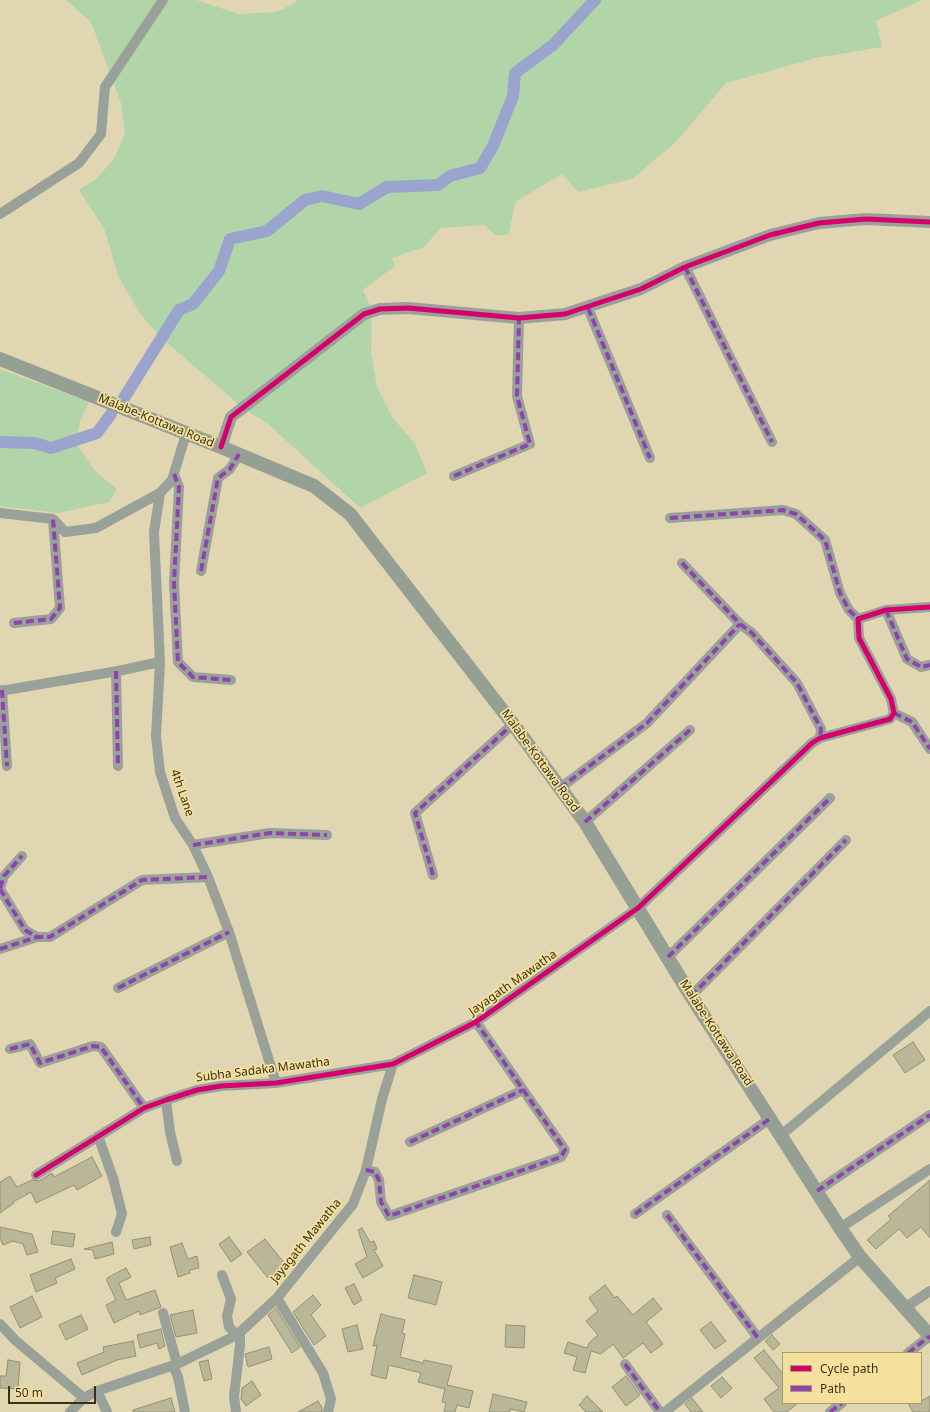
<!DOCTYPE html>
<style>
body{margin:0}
#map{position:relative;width:930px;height:1412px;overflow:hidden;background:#e1d6b2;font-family:"Noto Sans",sans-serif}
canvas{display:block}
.legend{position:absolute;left:782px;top:1352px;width:140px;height:52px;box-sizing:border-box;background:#f5e09e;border:1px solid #aa9a68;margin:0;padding:5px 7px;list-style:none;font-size:12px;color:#3a3217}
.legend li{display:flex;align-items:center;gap:8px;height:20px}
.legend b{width:20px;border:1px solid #aa9a68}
.scale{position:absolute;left:8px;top:1386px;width:88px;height:18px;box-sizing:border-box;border:2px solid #3a3217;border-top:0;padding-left:5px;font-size:12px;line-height:14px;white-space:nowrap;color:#3a3217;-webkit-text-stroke:3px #f5e09e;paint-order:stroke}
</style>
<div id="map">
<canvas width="930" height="1412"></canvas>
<ul class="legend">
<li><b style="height:5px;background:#d6006c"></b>Cycle path</li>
<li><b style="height:5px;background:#8e44ad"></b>Path</li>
</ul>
<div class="scale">50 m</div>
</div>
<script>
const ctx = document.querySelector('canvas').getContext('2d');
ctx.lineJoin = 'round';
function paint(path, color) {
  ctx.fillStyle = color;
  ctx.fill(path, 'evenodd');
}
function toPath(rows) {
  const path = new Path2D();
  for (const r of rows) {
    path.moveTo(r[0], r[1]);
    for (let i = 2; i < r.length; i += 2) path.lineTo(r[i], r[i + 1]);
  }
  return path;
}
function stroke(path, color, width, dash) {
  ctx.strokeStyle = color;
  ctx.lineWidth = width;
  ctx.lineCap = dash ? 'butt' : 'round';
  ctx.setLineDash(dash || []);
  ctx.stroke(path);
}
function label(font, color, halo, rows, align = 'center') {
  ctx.font = font + ' "Noto Sans",sans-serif';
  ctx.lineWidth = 3.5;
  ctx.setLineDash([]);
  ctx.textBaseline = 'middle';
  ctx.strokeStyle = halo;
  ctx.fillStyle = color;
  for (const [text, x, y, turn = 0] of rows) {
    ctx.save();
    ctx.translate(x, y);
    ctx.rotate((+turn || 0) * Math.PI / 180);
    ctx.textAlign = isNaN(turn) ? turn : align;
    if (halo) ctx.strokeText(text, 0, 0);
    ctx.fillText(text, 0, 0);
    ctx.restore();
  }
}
const green = toPath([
 [66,0,196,0,239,14,276,12,295,3,297,0,922,0,876,21,882,47,816,58,726,83,676,142,632,179,578,192,562,174,515,202,509,234,496,236,485,225,441,228,424,247,392,258,395,266,363,290,372,310,371,353,377,387,393,418,415,444,427,473,360,508,268,424,243,408,159,336,139,312,118,276,105,230,79,190,96,179,114,159,125,133,121,103,91,22],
 [0,369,89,402,80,421,76,443,95,471,117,489,109,502,58,513,0,506]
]);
const canal = toPath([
 [124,398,179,310,193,304,219,271,230,239,267,231,305,200,322,196,359,204,387,187,438,185,450,176,480,168,493,146,513,96,515,73,553,45,595,0],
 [0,442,35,443,51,448,97,433,111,414]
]);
const building = toPath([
 [913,1042,925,1060,905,1073,893,1055,913,1042],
 [92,1157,102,1176,77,1190,74,1185,36,1203,31,1192,13,1202,14,1203,0,1213,0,1182,10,1176,17,1187,32,1180,39,1181,52,1173,54,1177,92,1157],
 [930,1180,930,1238,921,1227,907,1238,899,1229,876,1249,867,1240,891,1219,888,1216,930,1180],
 [0,1227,32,1234,38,1252,27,1255,23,1244,13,1241,3,1245,0,1238,0,1227],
 [362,1228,370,1242,374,1241,377,1249,374,1250,383,1266,363,1278,355,1264,367,1257,358,1230,362,1228],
 [53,1231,75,1234,73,1247,51,1244,53,1231],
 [150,1237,151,1245,134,1249,132,1240,150,1237],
 [229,1237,242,1254,231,1262,219,1244,229,1237],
 [265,1239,285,1264,268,1278,247,1252,265,1239],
 [112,1242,114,1254,95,1259,93,1250,84,1249,112,1242],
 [182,1243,188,1259,197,1256,199,1268,190,1270,190,1273,178,1277,170,1247,182,1243],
 [71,1259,75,1269,55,1278,57,1283,36,1292,30,1275,71,1259],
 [126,1268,131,1277,119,1283,126,1300,155,1290,161,1307,140,1315,139,1311,114,1323,106,1305,116,1300,107,1281,107,1278,126,1268],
 [414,1275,442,1282,436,1305,408,1298,414,1275],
 [354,1284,362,1300,354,1305,345,1288,354,1284],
 [605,1285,615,1298,617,1296,633,1315,653,1298,662,1309,646,1322,663,1344,651,1353,643,1343,623,1358,613,1344,601,1354,591,1351,585,1373,573,1370,577,1357,564,1353,568,1342,587,1348,589,1343,598,1335,586,1321,598,1311,589,1298,605,1285],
 [313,1295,321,1305,311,1315,326,1336,314,1345,293,1312,313,1295],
 [32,1296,42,1317,20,1328,10,1307,32,1296],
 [276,1308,300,1347,292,1353,268,1315,276,1308],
 [193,1310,197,1333,176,1337,170,1315,193,1310],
 [381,1314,405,1320,402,1333,405,1334,400,1357,423,1363,424,1360,452,1366,447,1385,473,1391,469,1408,457,1405,455,1412,444,1412,446,1403,442,1402,445,1389,418,1382,421,1373,389,1365,386,1379,371,1375,377,1345,373,1346,381,1314],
 [81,1315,88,1329,66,1340,59,1325,81,1315],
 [711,1322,726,1341,715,1349,700,1330,711,1322],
 [357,1325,363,1349,348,1352,342,1329,357,1325],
 [506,1325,525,1326,524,1348,505,1347,506,1325],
 [161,1329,165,1346,159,1349,157,1343,140,1348,137,1335,161,1329],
 [772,1335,780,1344,773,1350,765,1341,772,1335],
 [133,1341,136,1356,117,1360,82,1375,77,1363,104,1352,103,1347,133,1341],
 [269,1347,272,1359,248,1367,245,1354,269,1347],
 [764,1350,783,1374,783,1403,798,1403,787,1412,774,1412,764,1399,779,1388,754,1358,764,1350],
 [8,1360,20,1362,18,1389,0,1388,0,1376,6,1376,8,1360],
 [208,1360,212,1379,204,1381,199,1362,208,1360],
 [626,1376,640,1395,626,1406,612,1387,626,1376],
 [722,1377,732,1388,721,1398,711,1386,722,1377],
 [252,1381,261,1395,246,1406,241,1399,242,1388,252,1381],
 [493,1394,527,1402,524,1412,510,1409,510,1412,489,1412,493,1394],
 [587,1396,603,1412,586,1412,579,1405,587,1396],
 [930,1396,930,1412,913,1412,908,1403,921,1403,921,1401,930,1396],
 [171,1398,175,1412,133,1412,133,1410,171,1398],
 [692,1398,703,1412,691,1412,685,1404,692,1398],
 [318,1401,322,1408,322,1412,298,1412,318,1401]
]);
const minor = toPath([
 [0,214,79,163,101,134,105,87,163,0],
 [685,267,772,442],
 [588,308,650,458],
 [174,474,179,487,174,583,178,662,193,677,231,680],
 [454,476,530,444,517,396,519,318],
 [160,493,154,532,160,662,156,736,160,772,175,818,193,845,208,877,229,932,276,1083],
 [0,513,53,519,65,532,96,528,160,493,172,480,186,434],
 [670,518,783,510,796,514,825,540,840,593,849,610,858,619],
 [682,563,740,624,752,633,797,683,821,729,820,738],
 [201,571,218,478,230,469,239,454],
 [886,610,907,659,921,667,930,665],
 [14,623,51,619,60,608,53,519],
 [116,671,118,766],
 [2,690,7,766],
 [0,691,118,671,160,662],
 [894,713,912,722,930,749],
 [560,788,647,723,740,624],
 [585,822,690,730],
 [193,845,270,833,327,835],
 [433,875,415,813,513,724],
 [0,888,4,876,22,856],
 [0,889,25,930,37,937,50,937,142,880,208,877],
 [0,949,37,937],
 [668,957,830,798],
 [118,988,229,932],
 [691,996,846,840],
 [10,1049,30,1044,40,1063,93,1046,101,1047,144,1108],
 [166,1100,170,1132,177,1161],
 [98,1136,113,1178,122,1214,116,1232],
 [780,1136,930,1011],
 [410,1142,523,1090],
 [366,1170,375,1172,379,1180,381,1202,389,1216,561,1157,565,1150,476,1022],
 [36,1175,144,1108,166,1100,197,1090,221,1086,276,1083,393,1064,476,1022,638,908,812,743,820,738,890,719,894,713,891,699,859,638,858,619,886,610,930,607],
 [817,1191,930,1115],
 [635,1214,771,1118],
 [667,1215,758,1338],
 [840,1228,930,1169],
 [222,1275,231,1299,227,1316,229,1327,237,1335],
 [277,1298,323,1373,331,1399,328,1412],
 [906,1307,930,1291],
 [163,1313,177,1364],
 [0,1324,15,1340,84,1398],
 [908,1353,930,1336],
 [625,1364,660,1412],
 [173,1365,178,1377,185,1412],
 [97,1391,107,1412],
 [70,1412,84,1398,97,1391,177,1364,237,1335,277,1298,353,1204,366,1170,382,1099,393,1064],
 [236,1412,234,1397,240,1345,240,1332],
 [665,1412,860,1257],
 [830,1412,842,1403]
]);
const tertiary = toPath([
 [221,447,231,417,364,314,380,309,408,308,519,318,565,314,641,289,685,267,770,235,819,223,866,219,930,222]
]);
const secondary = toPath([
 [0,359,221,447,314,486,350,514,513,724,585,822,691,996,840,1228,860,1257,930,1336]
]);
const quiet = toPath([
 [685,267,772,442],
 [588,308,650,458],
 [174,474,179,487,174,583,178,662,193,677,231,680],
 [454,476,530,444,517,396,519,318],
 [670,518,783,510,796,514,825,540,840,593,849,610,858,619],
 [682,563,740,624,752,633,797,683,821,729,820,738,818,739],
 [201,571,218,478,230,469,239,454],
 [886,610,907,659,921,667,930,665],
 [14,623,51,619,60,608,53,519],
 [116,671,118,766],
 [2,690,7,766],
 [894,713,912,722,930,749],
 [560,788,647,723,740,624],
 [585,822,690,730],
 [193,845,270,833,327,835],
 [433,875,415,813,513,724],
 [0,888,4,876,22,856],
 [0,889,25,930,37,937,50,937,142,880,208,877],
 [0,949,37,937],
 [668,957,830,798],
 [118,988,229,932],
 [691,996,846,840],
 [10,1049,30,1044,40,1063,93,1046,101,1047,144,1108],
 [410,1142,523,1090],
 [366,1170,375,1172,379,1180,381,1202,389,1216,561,1157,565,1150,476,1022],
 [817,1191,930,1115],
 [635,1214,771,1118],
 [667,1215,758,1338],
 [908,1353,930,1336],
 [625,1364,660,1412],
 [830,1412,842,1403]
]);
const cycleway = toPath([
 [221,447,231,417,364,314,380,309,408,308,519,318,565,314,641,289,685,267,770,235,819,223,866,219,930,222],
 [36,1175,144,1108,166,1100,197,1090,221,1086,276,1083,393,1064,476,1022,638,908,812,743,820,738,890,719,894,713,891,699,859,638,858,619,886,610,930,607]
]);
const streetNames = [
 ["Malabe-Kottawa Road",156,421,22],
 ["Malabe-Kottawa Road",540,761,54],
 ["4th Lane",182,793,71],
 ["Jayagath Mawatha",513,983,-35],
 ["Malabe-Kottawa Road",716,1033,57],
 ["Subha Sadaka Mawatha",263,1070,-7],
 ["Jayagath Mawatha",306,1241,-51]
];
paint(green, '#b1d5a8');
stroke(canal, '#9aa4cc', 12);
paint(building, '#bab799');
stroke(building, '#949073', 1);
stroke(minor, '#99a199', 10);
stroke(tertiary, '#99a199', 12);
stroke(secondary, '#969f93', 14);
stroke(quiet, '#8e44ad', 4, [8, 4]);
stroke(cycleway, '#d6006c', 5);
label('12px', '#3a3217', '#f5e09e', streetNames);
</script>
